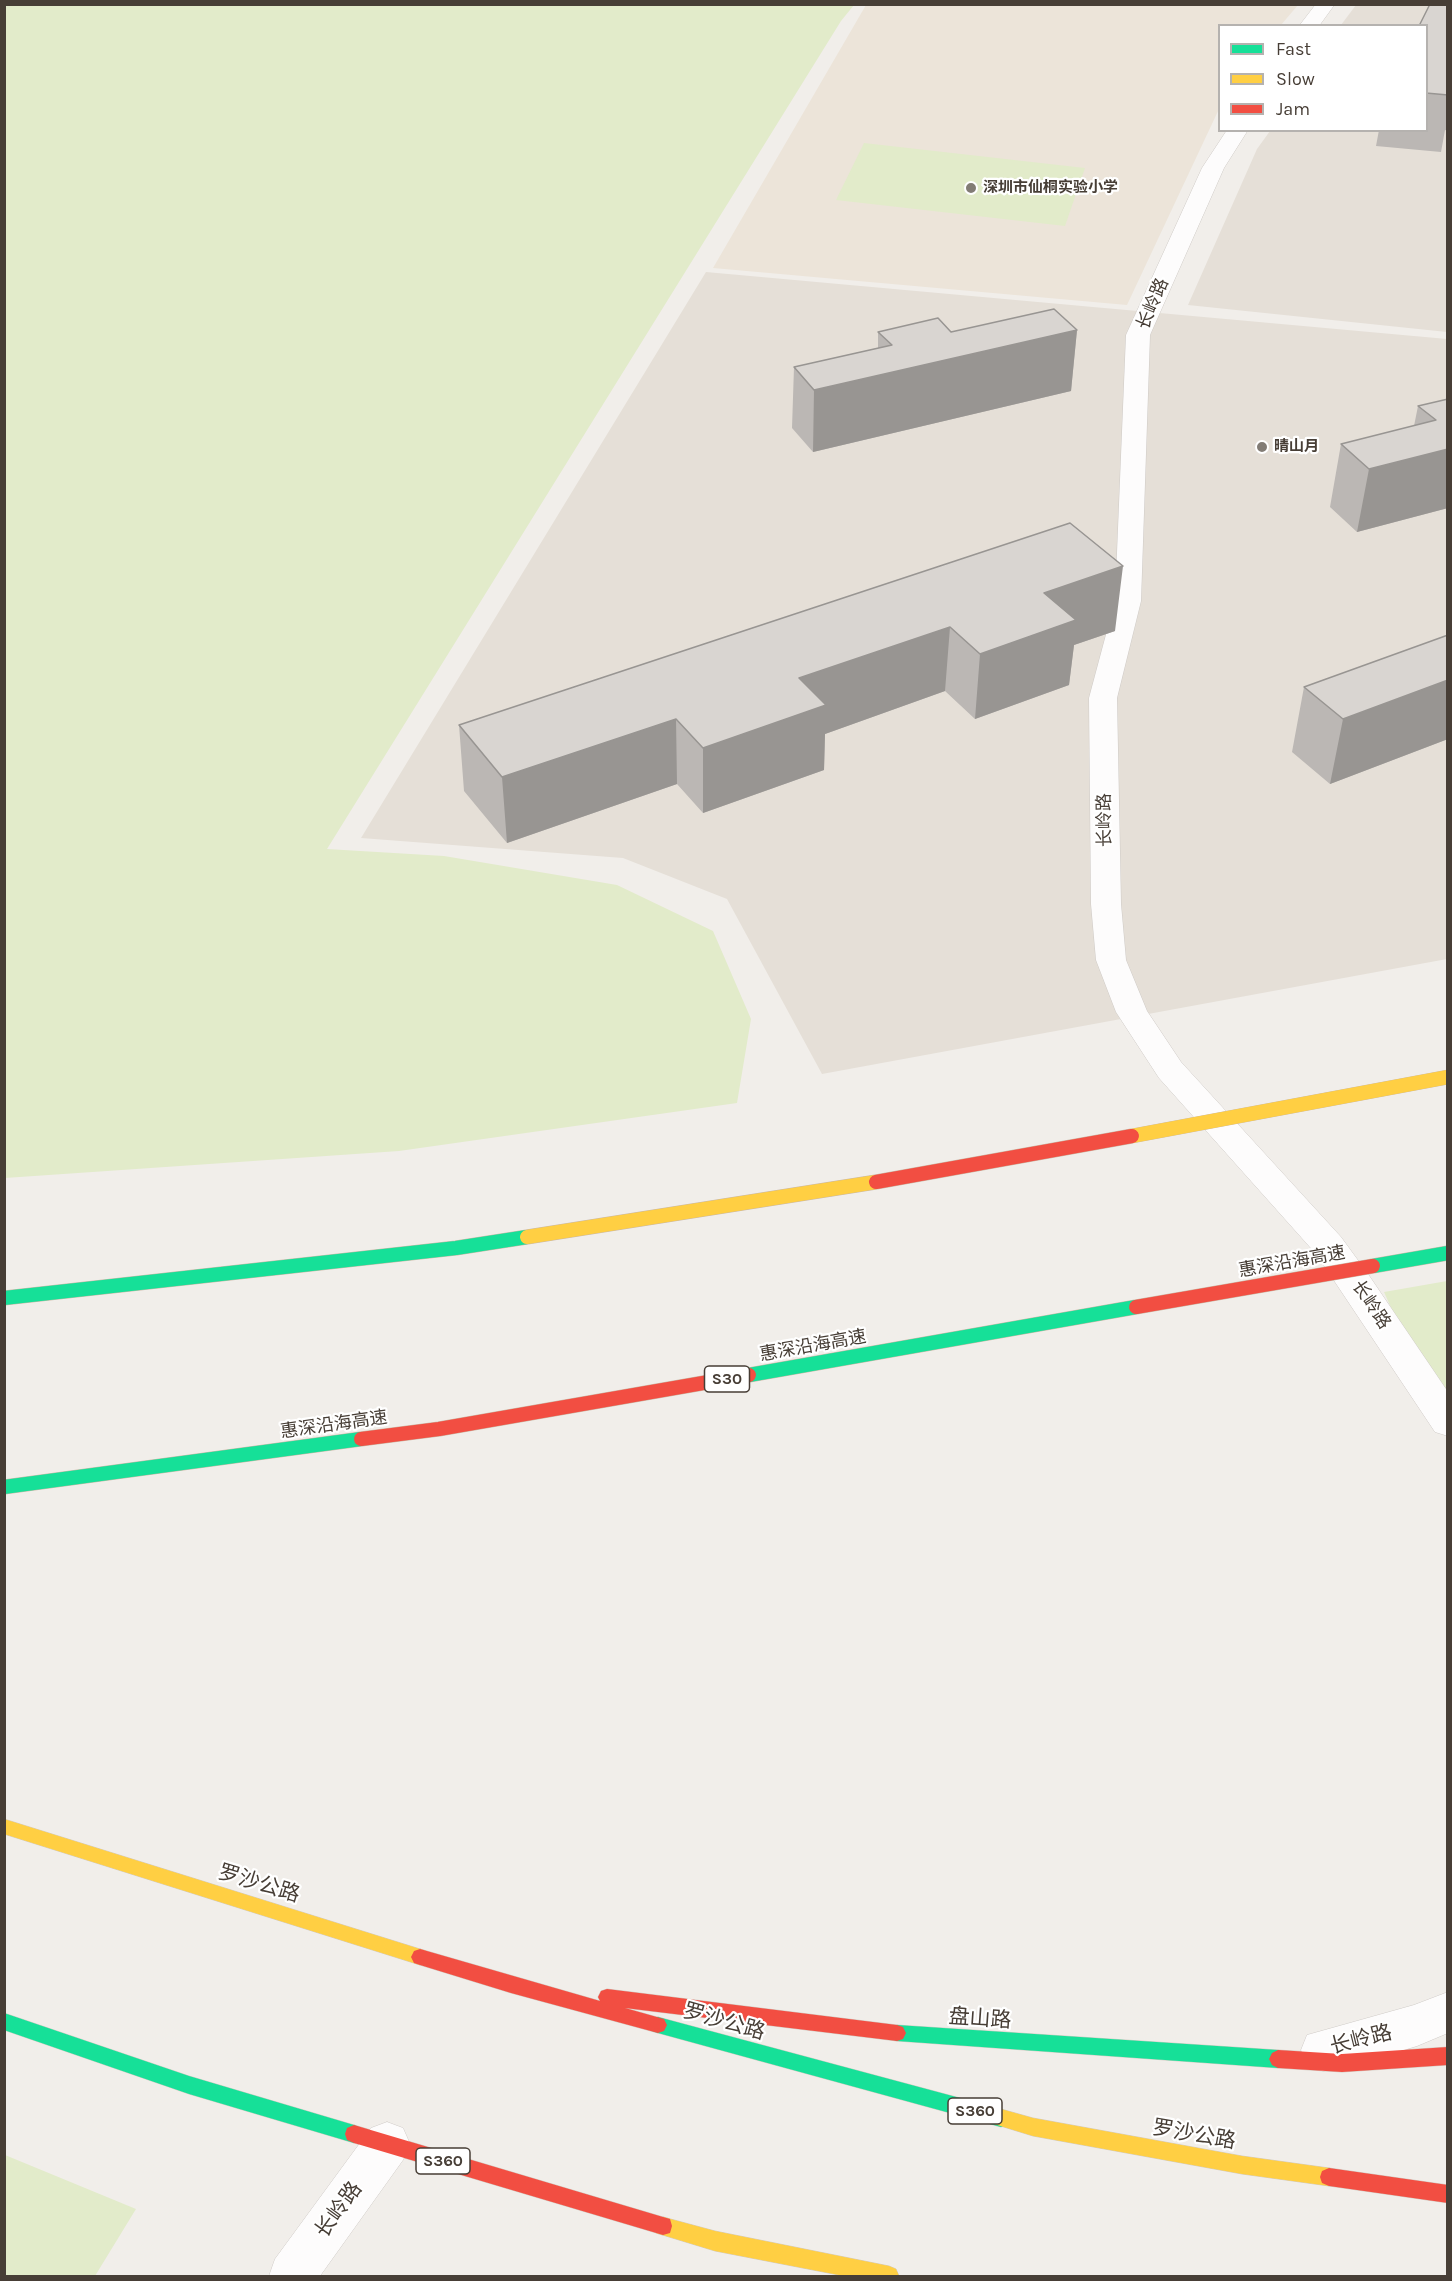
<!DOCTYPE html>
<meta charset="utf-8">
<style>
body{margin:0}
#map{position:relative;width:1452px;height:2281px;overflow:hidden;background:#f1eeea;font-family:Karla,sans-serif}
canvas{display:block}
.frame{position:absolute;inset:0;border:6px solid #473e36;pointer-events:none}
.legend{position:absolute;left:1218px;top:24px;width:210px;height:108px;box-sizing:border-box;background:#fff;border:2px solid #b5b2af;margin:0;padding:8px 10px;list-style:none;font-size:18px;color:#473e36}
.legend li{display:flex;align-items:center;gap:12px;height:30px}
.legend b{width:30px;border:2px solid #b5b2af}
</style>
<div id="map">
<canvas width="1452" height="2281"></canvas>
<div class="frame"></div>
<ul class="legend">
<li><b style="height:8px;background:#16e098"></b>Fast</li>
<li><b style="height:8px;background:#ffcf43"></b>Slow</li>
<li><b style="height:8px;background:#f24e42"></b>Jam</li>
</ul>
</div>
<script>
const ctx = document.querySelector('canvas').getContext('2d');
ctx.lineJoin = 'round';
function paint(path, color) {
  ctx.fillStyle = color;
  ctx.fill(path, 'evenodd');
}
function toPath(rows) {
  const path = new Path2D();
  for (const r of rows) {
    path.moveTo(r[0], r[1]);
    for (let i = 2; i < r.length; i += 2) path.lineTo(r[i], r[i + 1]);
  }
  return path;
}
function stroke(path, color, width, dash) {
  ctx.strokeStyle = color;
  ctx.lineWidth = width;
  ctx.lineCap = dash ? 'butt' : 'round';
  ctx.setLineDash(dash || []);
  ctx.stroke(path);
}
function label(font, color, halo, rows, align = 'center') {
  ctx.font = font + ' Karla,"Noto Sans SC",sans-serif';
  ctx.lineWidth = 4.5;
  ctx.setLineDash([]);
  ctx.textBaseline = 'middle';
  ctx.strokeStyle = halo;
  ctx.fillStyle = color;
  for (const [text, x, y, turn = 0] of rows) {
    ctx.save();
    ctx.translate(x, y);
    ctx.rotate((+turn || 0) * Math.PI / 180);
    ctx.textAlign = isNaN(turn) ? turn : align;
    if (halo) ctx.strokeText(text, 0, 0);
    ctx.fillText(text, 0, 0);
    ctx.restore();
  }
}
const residential = toPath([
 [1356,5,1447,5,1447,332,1188,305,1257,149,1270,131,1426,130,1426,26,1341,25],
 [706,272,1447,339,1447,959,822,1074,727,899,623,858,361,838]
]);
const education = toPath([
 [866,5,1298,5,1281,25,1220,26,1219,109,1127,305,713,268]
]);
const green = toPath([
 [4,5,854,5,841,21,327,849,444,856,617,885,713,931,751,1019,737,1103,399,1151,5,1178],
 [864,143,1085,168,1065,226,836,200],
 [1447,1281,1447,1433,1384,1292],
 [5,2155,136,2209,95,2276,5,2276]
]);
const street = toPath([
 [1316,4,1335,4,1319,26,1299,26,1316,4],
 [1227,130,1248,130,1224,168,1150,335,1141,601,1117,698,1121,904,1126,960,1147,1011,1181,1062,1341,1237,1368,1274,1448,1392,1448,1436,1435,1432,1317,1255,1159,1078,1116,1012,1096,960,1091,904,1089,698,1115,601,1126,335,1202,168,1227,130],
 [1448,1992,1448,2033,1417,2046,1351,2066,1323,2071,1307,2065,1301,2050,1307,2035,1414,2005,1448,1992],
 [387,2122,403,2128,410,2144,403,2160,320,2276,269,2276,275,2259,371,2128,387,2122]
]);
const fast = toPath([
 [4,2013,189,2076,354,2125,361,2128,363,2134,361,2140,354,2143,189,2094,4,2030,4,2013],
 [658,2017,1001,2109,1008,2112,1010,2118,1008,2124,1001,2127,658,2033,652,2031,649,2025,652,2019,658,2017],
 [897,2025,1278,2050,1284,2053,1287,2059,1284,2065,1278,2068,897,2041,891,2039,888,2033,891,2027,897,2025]
]);
const slow = toPath([
 [4,1819,420,1949,426,1951,429,1957,426,1963,420,1965,4,1834,4,1819],
 [1001,2109,1033,2118,1242,2156,1329,2168,1336,2171,1338,2177,1336,2183,1329,2186,1242,2174,1033,2136,994,2124,992,2118,994,2112,1001,2109],
 [663,2217,715,2231,889,2266,896,2269,899,2276,844,2276,715,2251,656,2233,654,2226,656,2219,663,2217]
]);
const jam = toPath([
 [420,1949,600,2001,598,1997,601,1991,607,1989,897,2025,903,2027,906,2033,903,2039,897,2041,625,2008,664,2019,667,2025,664,2031,658,2033,511,1993,420,1965,414,1963,411,1957,414,1951,420,1949],
 [1448,2047,1448,2065,1342,2072,1278,2068,1272,2065,1269,2059,1272,2053,1278,2050,1342,2054,1448,2047],
 [354,2125,663,2217,670,2219,672,2226,670,2233,663,2235,354,2143,347,2140,345,2134,347,2128,354,2125],
 [1329,2168,1448,2185,1448,2203,1329,2186,1322,2183,1320,2177,1322,2171,1329,2168]
]);
const fastBridge = toPath([
 [1373,1266,1448,1253],
 [4,1298,456,1248,527,1237],
 [749,1375,1136,1307],
 [4,1487,361,1439]
]);
const slowBridge = toPath([
 [1132,1136,1448,1077],
 [527,1237,876,1182]
]);
const jamBridge = toPath([
 [876,1182,1132,1136],
 [1136,1307,1373,1266],
 [361,1439,439,1429,749,1375]
]);
const wall = toPath([
 [1448,4,1448,131,1445,130,1441,152,1376,146,1379,130,1426,130,1426,26],
 [1077,330,1071,391,813,452,792,428,794,367,878,348,878,332],
 [1448,399,1448,508,1357,532,1330,507,1341,444,1414,426,1418,406],
 [1070,523,1115,631,1074,645,1069,685,975,719,945,691,825,734,824,770,703,813,677,784,507,843,464,791,459,725],
 [1448,635,1448,739,1330,784,1292,752,1304,687]
]);
const shadedWall = toPath([
 [1077,330,1071,391,813,452,814,390],
 [1448,449,1448,508,1357,532,1369,469],
 [1123,566,1115,631,1074,645,1069,685,975,719,980,654,1044,593],
 [950,627,945,691,825,734,824,770,703,813,703,748,799,678],
 [1448,680,1448,739,1330,784,1343,719],
 [676,719,677,784,507,843,502,777]
]);
const building = toPath([
 [1430,4,1448,4,1448,95,1426,93,1426,26,1419,26,1430,4],
 [1054,309,1077,330,814,390,794,367,892,345,878,332,938,318,951,332,1054,309],
 [1448,399,1448,449,1369,469,1341,444,1436,420,1418,406,1448,399],
 [1070,523,1123,566,1044,593,1076,620,980,654,950,627,799,678,826,705,703,748,676,719,502,777,459,725,1070,523],
 [1448,635,1448,680,1343,719,1304,687,1448,635]
]);
const markers = [
 [971,188,6,"#827c75"],
 [1262,447,6,"#827c75"]
];
const farPoinames = [
 ["深圳市仙桐实验小学",983,188],
 ["晴山月",1274,447]
];
const shields = [
 [727,1379,45],
 [975,2111,54],
 [443,2161,54]
];
const shieldNames = [
 ["S30",727,1379],
 ["S360",975,2111],
 ["S360",443,2161]
];
const streetNames = [
 ["长岭路",1153,304,-67],
 ["长岭路",1105,820,-91],
 ["惠深沿海高速",1292,1262,-10],
 ["长岭路",1371,1305,56],
 ["惠深沿海高速",813,1346,-10],
 ["惠深沿海高速",334,1425,-8]
];
const nearStreetnames = [
 ["罗沙公路",259,1884,17],
 ["盘山路",980,2019,4],
 ["罗沙公路",724,2022,16],
 ["长岭路",1361,2040,-14],
 ["罗沙公路",1194,2135,10],
 ["长岭路",339,2210,-54]
];
paint(residential, '#e5dfd7');
paint(education, '#ece4d9');
paint(green, '#e2ebca');
stroke(street, '#cfcbc7', 1);
stroke(fast, '#d2cbc2', 1);
stroke(slow, '#d2cbc2', 1);
stroke(jam, '#d2cbc2', 1);
paint(street, '#fdfcfc');
paint(fast, '#16e098');
paint(slow, '#ffcf43');
paint(jam, '#f24e42');
stroke(fastBridge, '#c9b7a5', 15, []);
stroke(slowBridge, '#c9b7a5', 15, []);
stroke(jamBridge, '#c9b7a5', 15, []);
stroke(fastBridge, '#16e098', 14);
stroke(slowBridge, '#ffcf43', 14);
stroke(jamBridge, '#f24e42', 14);
paint(wall, '#bbb7b4');
paint(shadedWall, '#989592');
paint(building, '#d9d5d1');
stroke(building, '#989592', 1.5);
for (const [x, y, r, color] of markers) {
  const dot = new Path2D();
  dot.arc(x, y, r, 0, 2 * Math.PI);
  ctx.fillStyle = color;
  ctx.fill(dot);
  stroke(dot, '#fff', 2);
}
label('bold 15px', '#473e36', '#fff', farPoinames, 'left');
for (const [x, y, w] of shields) {
  const box = new Path2D();
  box.roundRect(x - w / 2, y - 13, w, 26, 4.5);
  ctx.fillStyle = '#fff';
  ctx.fill(box);
  stroke(box, '#473e36', 1.5);
}
label('bold 16px', '#473e36', null, shieldNames);
label('18px', '#473e36', '#fff', streetNames);
label('21px', '#473e36', '#fff', nearStreetnames);
</script>
